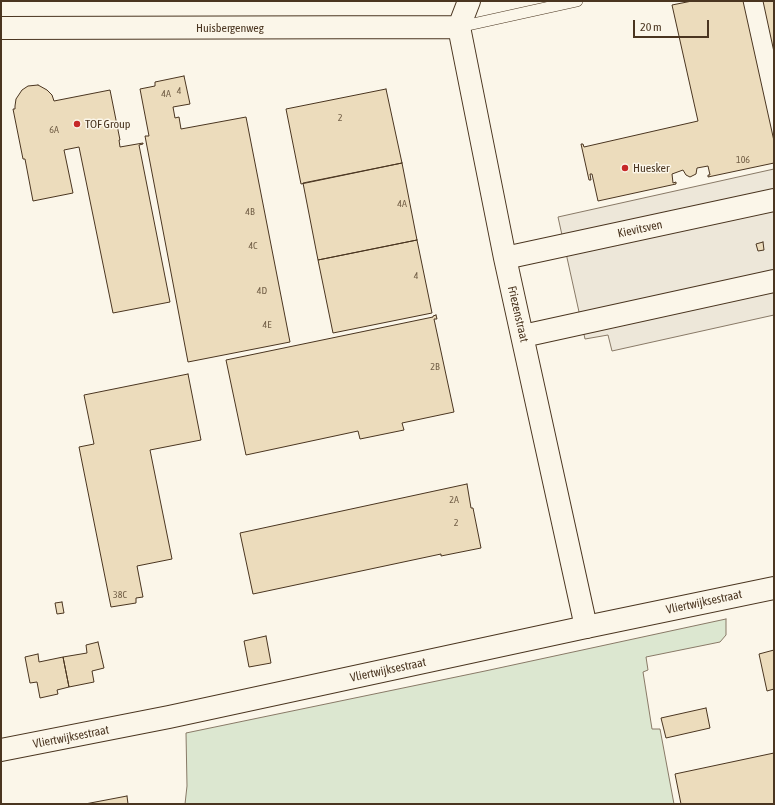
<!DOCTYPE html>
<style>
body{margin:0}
#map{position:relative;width:775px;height:805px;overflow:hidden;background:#fbf6e9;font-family:"Asap Condensed",sans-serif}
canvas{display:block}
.frame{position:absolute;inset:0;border:2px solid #4a3520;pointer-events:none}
.scale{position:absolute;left:633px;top:20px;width:76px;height:18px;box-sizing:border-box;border:2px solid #4a3520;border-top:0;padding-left:5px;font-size:12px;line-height:14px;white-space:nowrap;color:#4a3520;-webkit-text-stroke:3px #fbf6e9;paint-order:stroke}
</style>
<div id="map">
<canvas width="775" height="805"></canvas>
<div class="frame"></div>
<div class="scale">20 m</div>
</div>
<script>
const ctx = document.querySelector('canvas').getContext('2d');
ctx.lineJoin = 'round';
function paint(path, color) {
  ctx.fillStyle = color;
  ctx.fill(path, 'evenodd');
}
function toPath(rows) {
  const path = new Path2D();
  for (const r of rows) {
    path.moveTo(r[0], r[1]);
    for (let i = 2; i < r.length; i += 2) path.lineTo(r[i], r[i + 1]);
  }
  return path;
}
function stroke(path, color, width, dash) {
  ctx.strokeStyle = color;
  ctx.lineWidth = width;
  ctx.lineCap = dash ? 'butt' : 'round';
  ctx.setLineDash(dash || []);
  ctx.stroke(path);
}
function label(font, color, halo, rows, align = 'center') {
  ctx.font = font + ' "Asap Condensed",sans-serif';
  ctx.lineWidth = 3;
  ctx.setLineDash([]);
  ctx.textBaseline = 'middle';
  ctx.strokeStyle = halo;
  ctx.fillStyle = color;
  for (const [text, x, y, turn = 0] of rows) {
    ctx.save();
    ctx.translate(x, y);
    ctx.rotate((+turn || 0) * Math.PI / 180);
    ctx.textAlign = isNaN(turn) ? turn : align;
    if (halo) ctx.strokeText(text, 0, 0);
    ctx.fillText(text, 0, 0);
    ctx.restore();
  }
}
const green = toPath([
 [726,619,726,635,720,642,646,657,648,670,643,672,652,729,660,729,674,804,185,804,187,786,186,733,485,671,726,619]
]);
const parking = toPath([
 [774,169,774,315,612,351,608,335,585,339,558,217,774,169]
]);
const building = toPath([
 [692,1,743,1,774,141,774,163,708,177,708,175,710,175,708,166,697,168,696,174,690,177,686,175,683,170,672,174,673,183,676,182,676,184,598,201,592,174,590,174,591,180,589,180,581,144,583,144,584,147,698,121,672,5,692,1],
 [763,1,774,1,774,52,763,1],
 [184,76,190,104,173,107,175,118,179,117,181,129,246,117,290,342,188,362,145,136,149,136,140,89,155,86,155,82,184,76],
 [38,85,47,90,52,95,54,101,110,90,120,140,119,140,120,147,143,143,143,144,139,145,170,302,113,313,79,147,64,150,73,193,33,201,25,159,23,159,13,109,15,109,15,106,16,99,22,90,28,86,38,85],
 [386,89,402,163,301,184,286,109,386,89],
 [402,163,417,240,318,260,303,183,402,163],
 [417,240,432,313,333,333,318,260,417,240],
 [763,242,764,250,758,251,756,244,763,242],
 [436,315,437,319,434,319,454,412,402,423,404,430,360,439,358,431,246,455,226,360,433,317,433,316,436,315],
 [188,374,201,440,150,450,172,559,137,566,143,597,136,598,136,603,111,607,79,447,94,444,84,395,188,374],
 [467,484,471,508,473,508,481,548,441,556,441,554,253,594,240,533,467,484],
 [62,602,64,613,57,614,55,603,62,602],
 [266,636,271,663,249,667,244,641,266,636],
 [98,642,104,668,92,671,94,682,69,687,63,657,87,653,86,645,98,642],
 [774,650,774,689,767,691,759,654,774,650],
 [38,654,39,662,63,657,69,687,57,690,58,694,40,698,37,682,30,683,25,657,38,654],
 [706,708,710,728,666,738,661,718,706,708],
 [774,753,774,804,681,804,675,774,774,753],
 [127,796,128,804,85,804,127,796]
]);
const lane = toPath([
 [459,27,577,1]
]);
const street = toPath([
 [469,1,459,27,505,258,586,627],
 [1,28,459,27],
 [505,258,774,200],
 [523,336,774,281]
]);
const secondary = toPath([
 [1,750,169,717,586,627,774,588]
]);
const markers = [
 [77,124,4,"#c62828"],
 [625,168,4,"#c62828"]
];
const numberNames = [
 ["4",179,91],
 ["4A",166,94],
 ["2",340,118],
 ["6A",54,130],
 ["106",743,160],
 ["4A",402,204],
 ["4B",250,212],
 ["4C",253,246],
 ["4",416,276],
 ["4D",262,291],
 ["4E",267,325],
 ["2B",435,367],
 ["2A",454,500],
 ["2",456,523],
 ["38C",120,595]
];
const streetNames = [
 ["Huisbergenweg",230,28],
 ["Kievitsven",640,229,-12],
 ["Friezenstraat",518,314,77],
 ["Vliertwijksestraat",704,602,-12],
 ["Vliertwijksestraat",388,670,-12],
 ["Vliertwijksestraat",71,737,-11]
];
const poiNames = [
 ["TOF Group",85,124],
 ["Huesker",633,168]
];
paint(green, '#dce7d0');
stroke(green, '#887966', 1);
paint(parking, '#ede7d9');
stroke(parking, '#887966', 1);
paint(building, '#ecdcbc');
stroke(building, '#4a3520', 1);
stroke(lane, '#4a3520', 12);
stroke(street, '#4a3520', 24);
stroke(secondary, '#4a3520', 24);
stroke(lane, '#fbf6e9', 11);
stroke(street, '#fbf6e9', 22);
stroke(secondary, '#fbf6e9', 22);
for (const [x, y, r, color] of markers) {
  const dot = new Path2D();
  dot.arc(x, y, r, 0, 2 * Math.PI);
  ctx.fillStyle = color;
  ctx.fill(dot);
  stroke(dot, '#fbf6e9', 1.5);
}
label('10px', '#725f47', null, numberNames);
label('12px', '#4a3520', '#fbf6e9', streetNames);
label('12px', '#4a3520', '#fbf6e9', poiNames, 'left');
</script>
